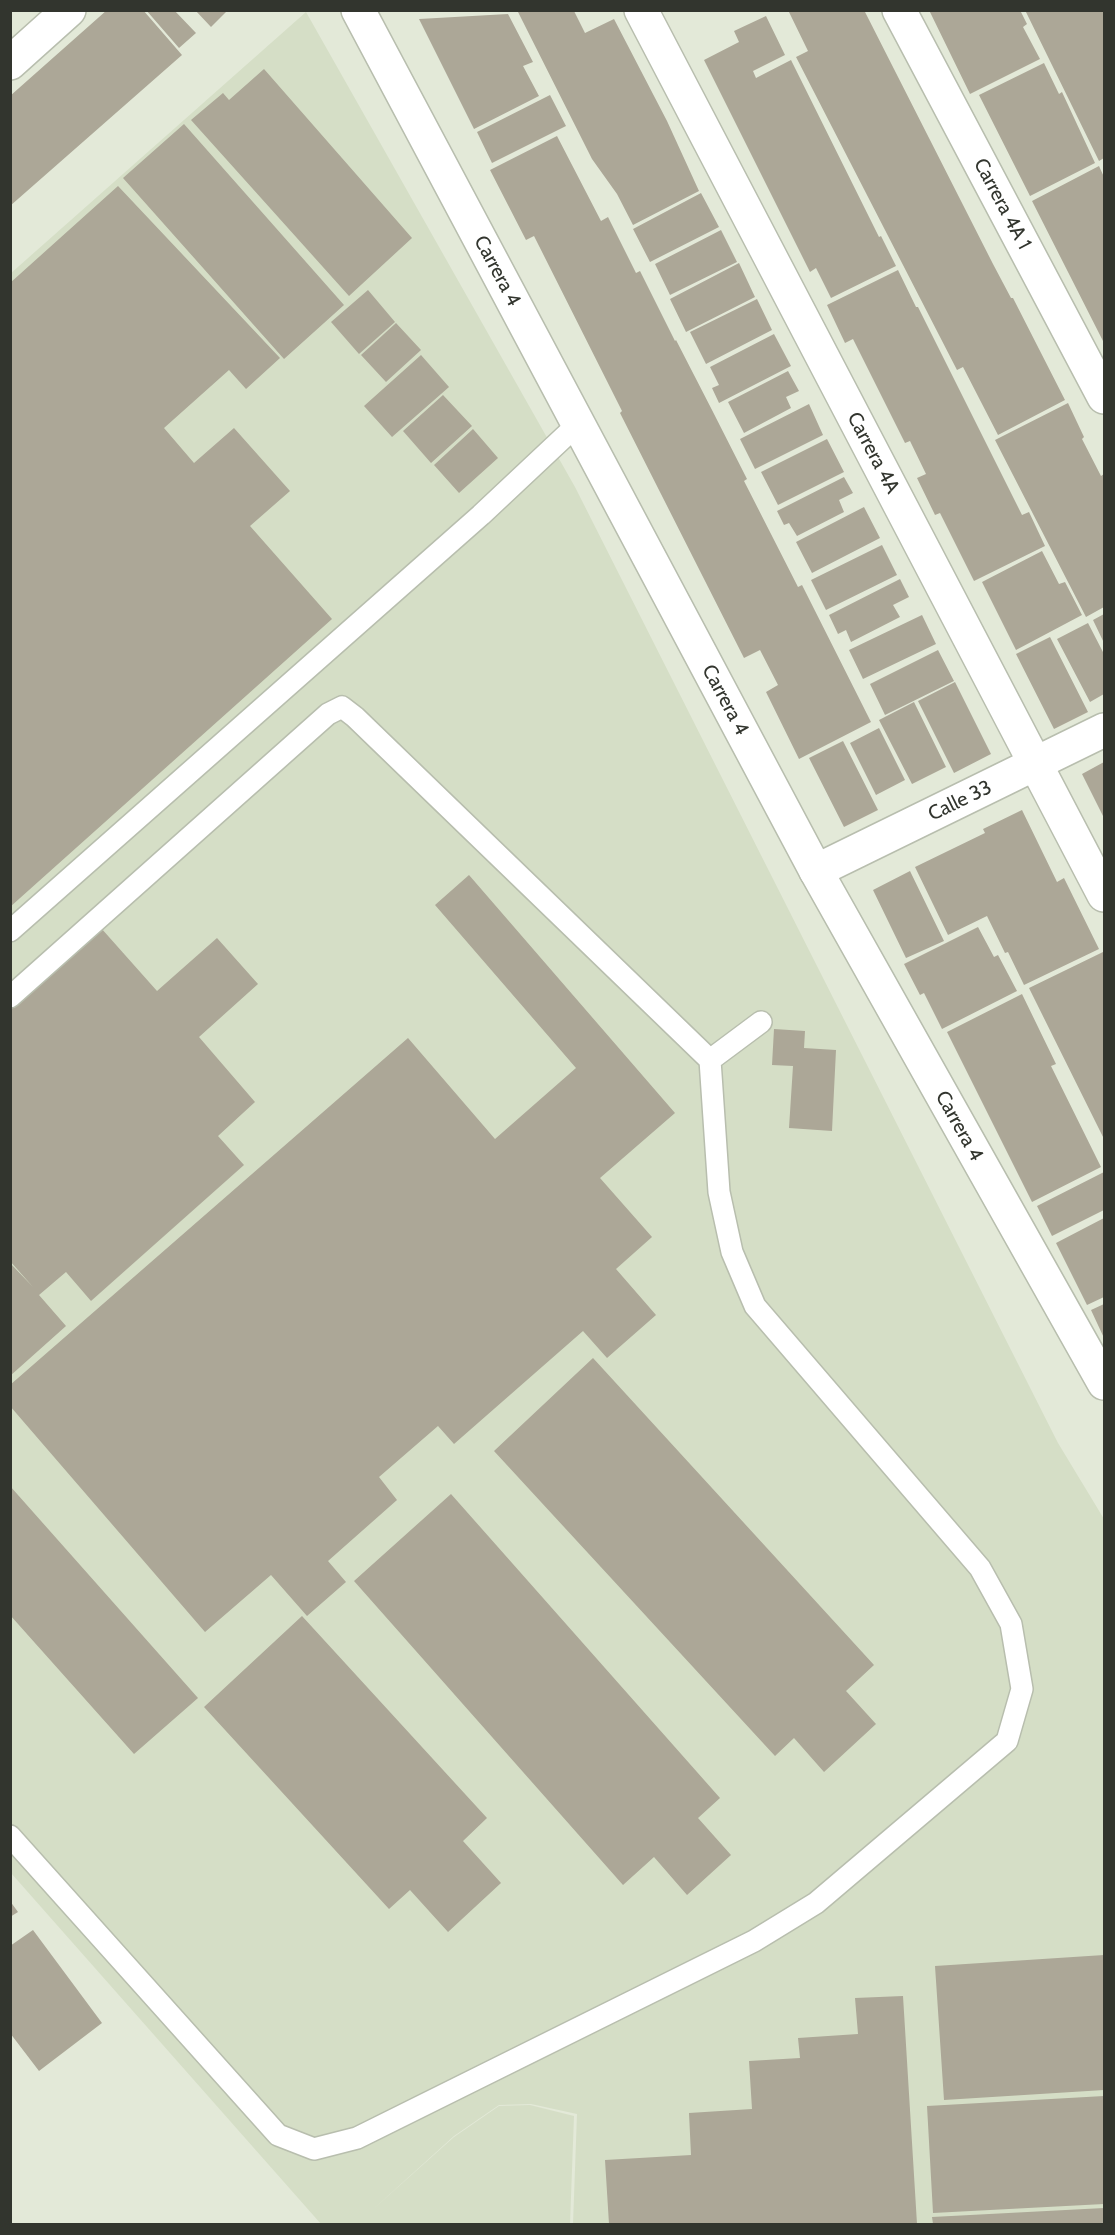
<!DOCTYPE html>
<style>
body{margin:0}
#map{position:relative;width:1115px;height:2235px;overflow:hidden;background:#e3e9d8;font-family:Cabin,sans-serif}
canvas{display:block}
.frame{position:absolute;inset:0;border:12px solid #32352e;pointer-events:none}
</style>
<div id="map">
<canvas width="1115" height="2235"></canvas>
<div class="frame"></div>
</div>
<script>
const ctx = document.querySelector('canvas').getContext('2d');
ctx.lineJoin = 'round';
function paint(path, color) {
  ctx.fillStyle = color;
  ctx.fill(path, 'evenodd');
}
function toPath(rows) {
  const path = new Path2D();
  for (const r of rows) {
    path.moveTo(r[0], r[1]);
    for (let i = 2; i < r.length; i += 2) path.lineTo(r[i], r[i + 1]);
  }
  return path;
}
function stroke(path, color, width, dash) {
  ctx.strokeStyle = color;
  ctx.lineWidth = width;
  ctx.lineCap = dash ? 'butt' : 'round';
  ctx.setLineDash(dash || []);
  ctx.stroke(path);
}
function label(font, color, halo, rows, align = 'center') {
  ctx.font = font + ' Cabin,sans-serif';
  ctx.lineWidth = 5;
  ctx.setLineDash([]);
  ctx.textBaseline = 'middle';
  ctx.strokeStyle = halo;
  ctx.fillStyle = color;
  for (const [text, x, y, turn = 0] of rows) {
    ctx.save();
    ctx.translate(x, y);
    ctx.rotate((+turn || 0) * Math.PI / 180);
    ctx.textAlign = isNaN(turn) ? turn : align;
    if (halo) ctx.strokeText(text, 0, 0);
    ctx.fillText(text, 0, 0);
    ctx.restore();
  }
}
const built = toPath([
 [306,12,575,487,1058,1443,1104,1519,1104,2224,573,2224,577,2114,531,2104,499,2105,454,2136,370,2212,454,2137,499,2106,530,2105,574,2116,570,2224,321,2224,11,1873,10,274]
]);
const building = toPath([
 [107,10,143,10,182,55,10,206,10,96],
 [146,10,174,10,196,33,179,48],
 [195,10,228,10,211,27],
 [788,10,864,10,993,264,1011,298,1013,298,1065,400,998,435,963,367,957,370,796,57,808,51],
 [929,10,1020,10,1027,24,1023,27,1040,59,970,94],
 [1025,10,1104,10,1104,158,1099,161],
 [574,11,585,33,614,19,667,121,699,191,633,225,617,194,592,159,518,12],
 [508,14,533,62,523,66,539,96,474,129,419,19],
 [766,16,785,55,753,71,756,78,791,60,879,237,881,236,896,266,831,298,816,268,810,272,704,60,739,42,734,31],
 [1044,63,1059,94,1062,92,1095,163,1030,196,979,95],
 [264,69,412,238,349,296,191,120,223,93,229,100],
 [550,95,566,126,492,163,477,132],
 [184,124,344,305,284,359,123,178],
 [557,136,601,221,608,217,636,273,640,271,675,341,676,340,712,410,747,479,744,481,798,587,802,585,871,722,799,759,766,692,778,685,760,650,744,658,620,413,622,411,534,236,526,240,490,170],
 [1099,166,1104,177,1104,343,1032,201],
 [118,186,280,358,246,389,229,370,164,428,194,463,234,428,290,491,250,526,332,619,10,907,10,283],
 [701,193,719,227,650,262,633,229],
 [721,230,737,262,670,295,655,264],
 [739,263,755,297,686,332,670,299],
 [898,270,916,307,918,307,1022,515,1029,512,1045,546,974,581,940,513,935,515,917,478,926,474,910,441,905,443,853,339,845,343,827,305],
 [368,290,395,322,359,354,331,322],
 [757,299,772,330,706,364,690,332],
 [396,323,421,350,386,382,361,355],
 [774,334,791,366,719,403,712,388,719,385,710,367],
 [421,355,449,387,392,437,364,406],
 [788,371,799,391,786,397,791,408,744,433,728,402],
 [443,395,472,426,431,463,403,431],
 [1068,403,1084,437,1082,439,1101,476,1104,474,1104,607,1086,617,995,440],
 [809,404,823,435,755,469,740,439],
 [473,429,498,458,459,493,434,465],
 [827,439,844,472,778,505,761,472],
 [844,477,853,493,839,500,844,512,797,536,789,523,784,525,777,511],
 [864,507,880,538,812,573,796,542],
 [882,545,897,575,826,610,811,580],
 [1042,551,1059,584,1065,582,1082,615,1016,650,982,582],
 [900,579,909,597,893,605,900,617,851,642,846,630,838,634,829,615],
 [1104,614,1104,643,1093,620],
 [922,615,936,644,863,679,849,650],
 [1088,623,1104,654,1104,694,1090,702,1057,639],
 [1050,637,1088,712,1054,729,1016,654],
 [938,650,954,681,885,715,870,684],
 [955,682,991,754,954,773,918,701],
 [914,702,946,767,912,784,879,720],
 [879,728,905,780,876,795,850,743],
 [843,741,878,810,844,827,809,758],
 [1104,762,1104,818,1082,774],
 [1022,810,1057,882,1064,878,1099,949,1024,985,1008,952,1005,953,987,916,948,935,915,867,985,833,983,829],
 [910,871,944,941,906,958,873,890],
 [469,875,675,1113,600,1178,652,1237,616,1269,656,1315,607,1358,583,1331,454,1444,438,1426,379,1477,397,1500,328,1561,346,1582,307,1616,271,1575,205,1632,10,1406,10,1385,408,1038,495,1139,576,1068,435,905],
 [978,927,994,957,998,955,1017,991,942,1029,924,993,920,995,904,964],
 [101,928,157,991,217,938,258,984,199,1037,255,1102,218,1136,244,1165,91,1301,66,1272,39,1295,66,1326,10,1376,10,1263,33,1287,10,1261,10,1010],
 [1103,952,1104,955,1104,1139,1029,988],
 [1022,994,1056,1064,1051,1066,1101,1167,1032,1202,947,1032],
 [774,1029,805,1031,804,1048,836,1050,832,1131,789,1128,793,1066,772,1065],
 [1104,1172,1104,1210,1052,1236,1037,1206],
 [1104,1218,1104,1297,1087,1305,1056,1243],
 [1104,1304,1104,1338,1091,1310],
 [593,1358,874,1665,846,1691,876,1724,824,1772,794,1738,775,1756,494,1451],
 [10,1486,198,1698,134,1754,10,1615],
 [451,1494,720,1798,698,1818,731,1855,687,1895,654,1857,623,1885,354,1581],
 [302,1616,487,1818,463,1841,501,1883,448,1932,410,1890,389,1909,204,1707],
 [10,1901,18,1912,10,1917],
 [33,1930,102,2023,39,2071,10,2033,10,1946],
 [1104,1955,1104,2090,944,2100,935,1966],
 [903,1996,917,2224,609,2224,605,2160,691,2155,689,2113,752,2109,749,2061,800,2058,798,2038,858,2034,855,1998],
 [1104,2096,1104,2204,933,2213,927,2106],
 [1104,2208,1104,2224,933,2224,932,2217]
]);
const lane = toPath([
 [10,931,481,515,578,424],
 [10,997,328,714,342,707,355,717,710,1060,719,1192,732,1252,755,1306,980,1568,1011,1624,1022,1689,1007,1741,816,1903,754,1941,357,2138,314,2149,278,2135,10,1836],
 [710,1060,761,1022]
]);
const street = toPath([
 [641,10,1104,895],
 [899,10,1104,397],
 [10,63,69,10],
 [816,871,1104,730]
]);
const secondary = toPath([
 [358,10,816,871,1104,1383]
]);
const streetNames = [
 ["Carrera 4A 1",1002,204,62],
 ["Carrera 4",497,271,62],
 ["Carrera 4A",873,453,62],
 ["Carrera 4",725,700,62],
 ["Calle 33",960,801,-26],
 ["Carrera 4",959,1126,61]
];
paint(built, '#d5dec6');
paint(building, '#aca797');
stroke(lane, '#b8beae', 24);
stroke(street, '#b8beae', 36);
stroke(secondary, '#b8beae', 36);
stroke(lane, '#fff', 21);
stroke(street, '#fff', 33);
stroke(secondary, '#fff', 33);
label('20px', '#32352e', '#fff', streetNames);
</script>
